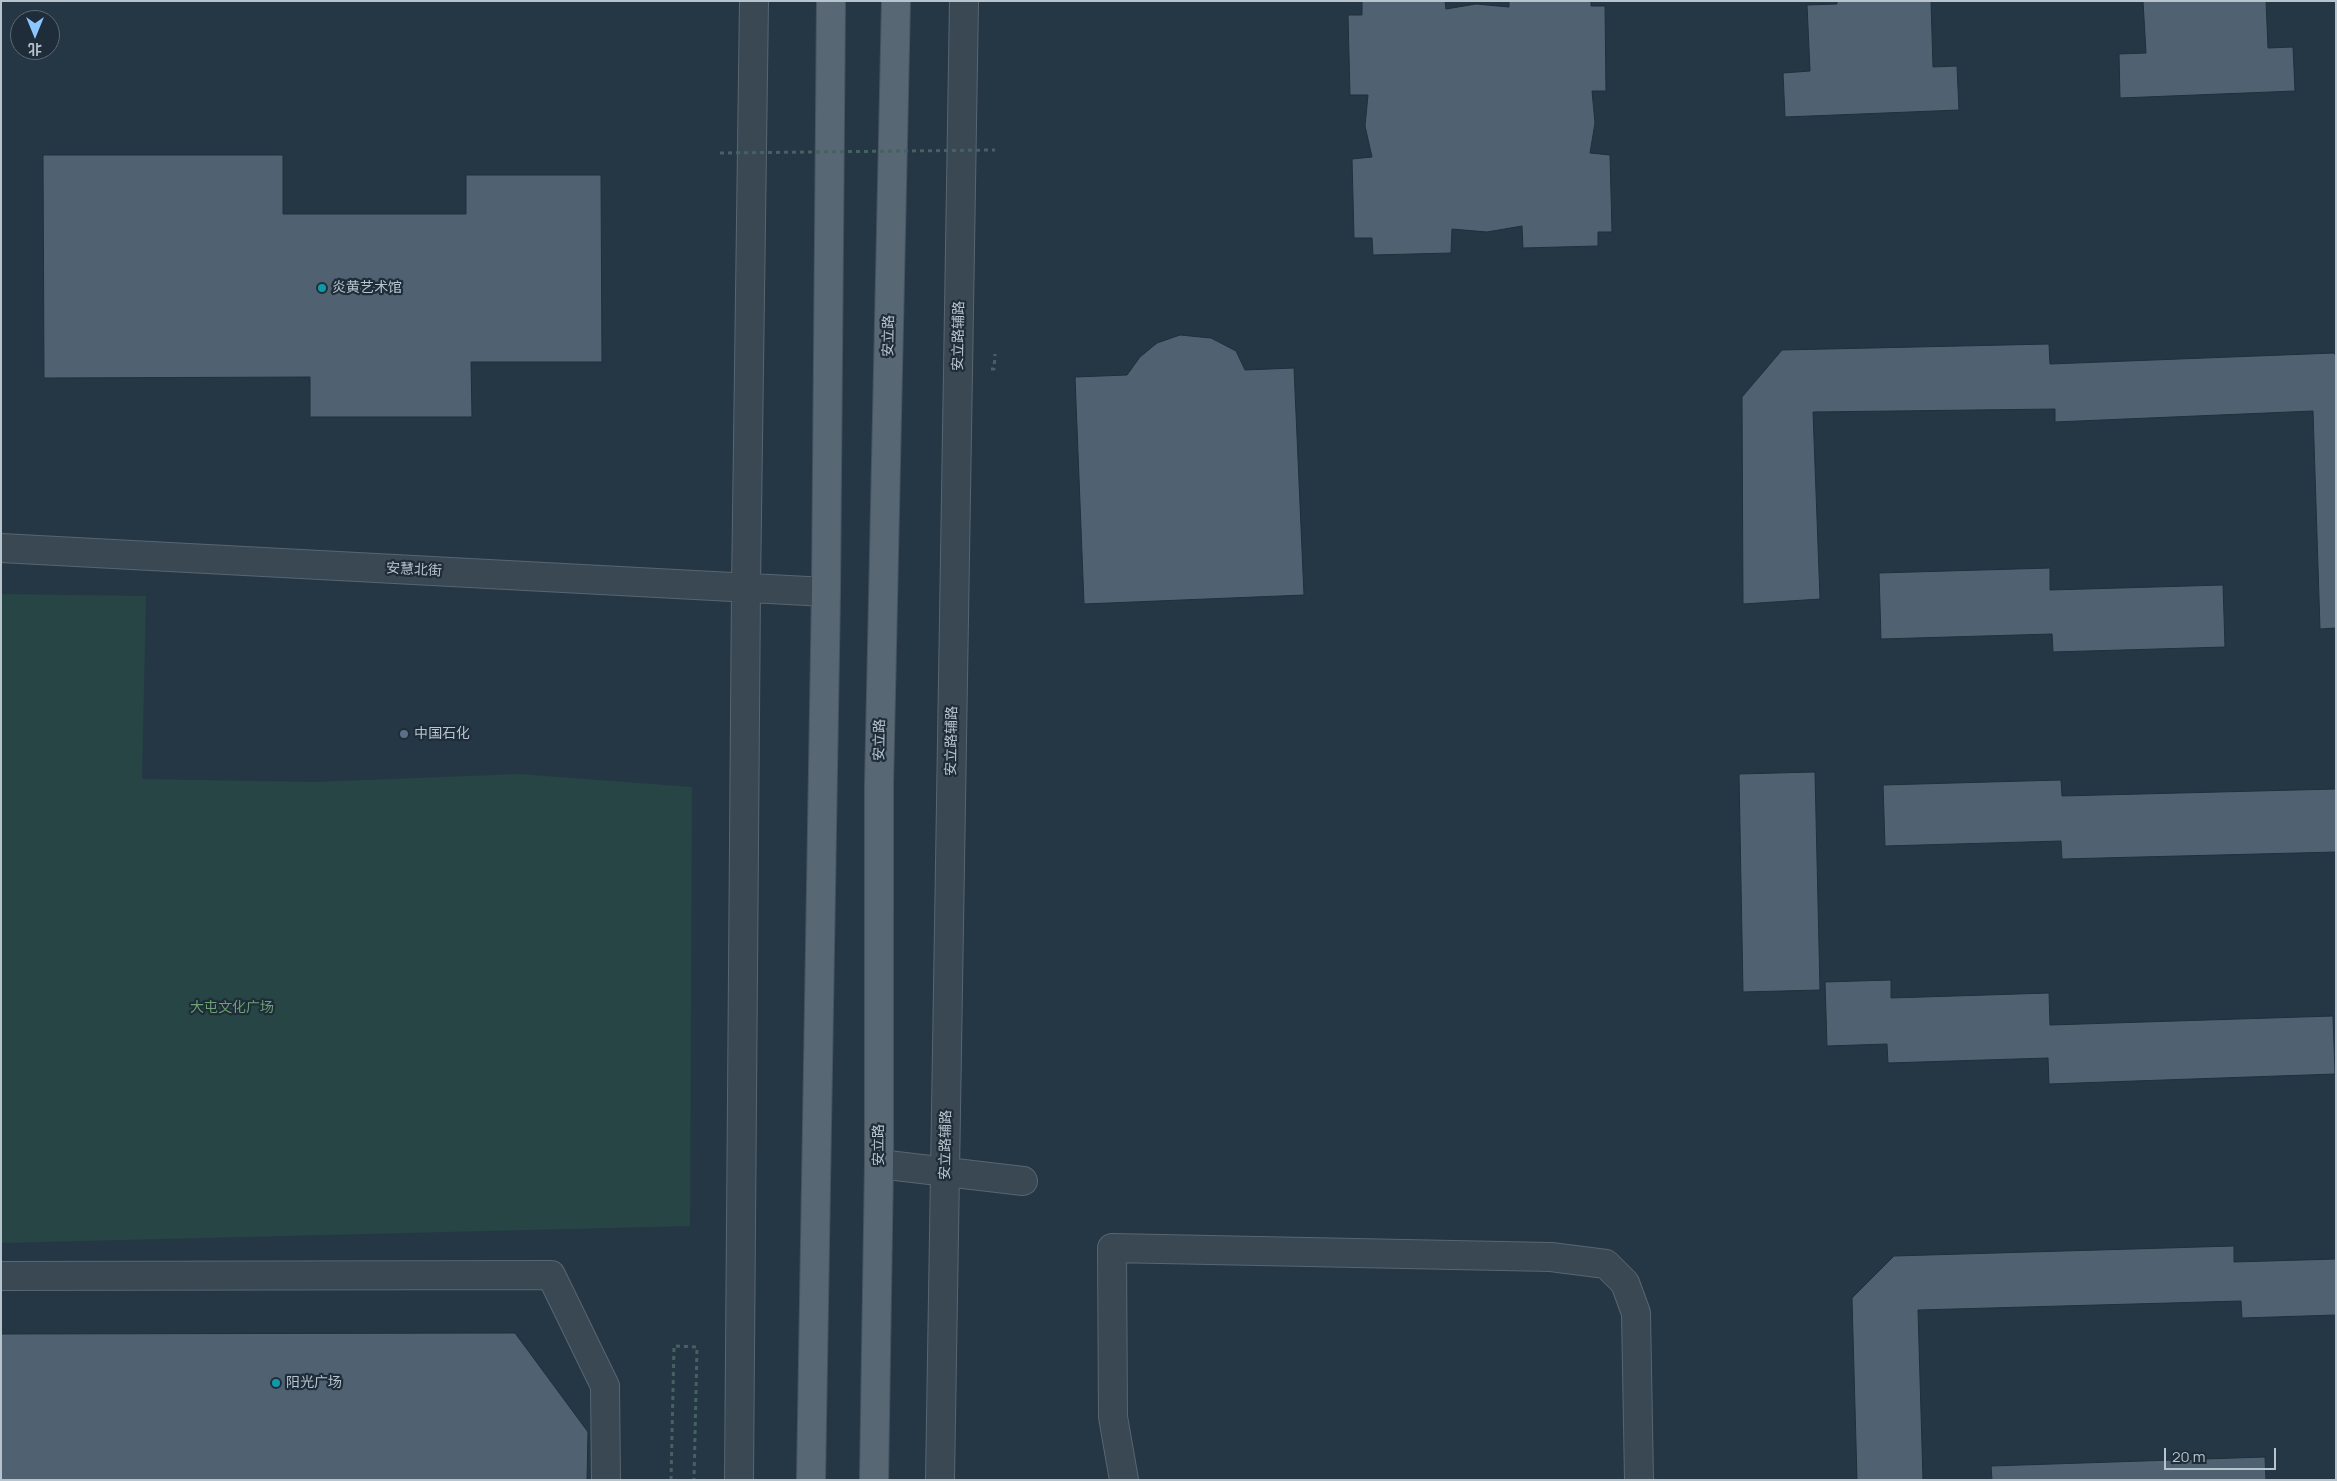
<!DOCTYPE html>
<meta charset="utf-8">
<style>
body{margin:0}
#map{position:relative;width:2337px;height:1481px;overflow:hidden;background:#253745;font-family:Manrope,"Noto Sans SC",sans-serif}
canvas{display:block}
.frame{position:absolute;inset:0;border:2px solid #b7c3cd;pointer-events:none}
.north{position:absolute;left:10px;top:10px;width:50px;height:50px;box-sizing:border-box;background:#1e2d39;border:1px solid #5b6974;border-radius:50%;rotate:180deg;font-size:14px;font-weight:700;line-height:20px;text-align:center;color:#b7c3cd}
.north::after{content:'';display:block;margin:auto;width:18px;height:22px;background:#8bc6fe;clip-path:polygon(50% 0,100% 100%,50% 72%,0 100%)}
.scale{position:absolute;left:2164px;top:1448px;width:112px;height:22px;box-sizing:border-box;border:2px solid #b7c3cd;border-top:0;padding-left:6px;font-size:15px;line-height:18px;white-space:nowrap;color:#b7c3cd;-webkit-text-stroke:4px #1e2d39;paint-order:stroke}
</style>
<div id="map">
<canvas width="2337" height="1481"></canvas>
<div class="frame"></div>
<div class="north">北</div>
<div class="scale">20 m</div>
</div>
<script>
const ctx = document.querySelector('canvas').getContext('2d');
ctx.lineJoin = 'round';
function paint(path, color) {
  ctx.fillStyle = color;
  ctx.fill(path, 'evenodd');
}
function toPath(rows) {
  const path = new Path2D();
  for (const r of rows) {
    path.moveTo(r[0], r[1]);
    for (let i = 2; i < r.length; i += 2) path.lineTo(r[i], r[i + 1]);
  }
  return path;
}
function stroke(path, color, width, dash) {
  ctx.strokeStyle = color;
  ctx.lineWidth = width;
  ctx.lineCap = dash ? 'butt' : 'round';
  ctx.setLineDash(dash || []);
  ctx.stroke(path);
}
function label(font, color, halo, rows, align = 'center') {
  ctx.font = font + ' Manrope,"Noto Sans SC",sans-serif';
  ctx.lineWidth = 4.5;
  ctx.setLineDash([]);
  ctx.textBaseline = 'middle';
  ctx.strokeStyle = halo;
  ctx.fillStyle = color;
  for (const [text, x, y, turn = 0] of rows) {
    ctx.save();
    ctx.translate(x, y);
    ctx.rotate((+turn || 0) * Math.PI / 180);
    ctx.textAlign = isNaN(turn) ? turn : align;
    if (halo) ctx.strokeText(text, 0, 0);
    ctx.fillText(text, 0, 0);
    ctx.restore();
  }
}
const green = toPath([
 [1,594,146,596,142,779,314,782,519,774,692,787,690,1226,1,1243]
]);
const building = toPath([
 [1362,1,1445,1,1446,9,1476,4,1509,7,1509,1,1591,1,1591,6,1605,6,1606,91,1592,91,1595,123,1590,153,1610,155,1612,232,1598,232,1598,246,1523,248,1522,226,1487,232,1452,229,1451,253,1373,255,1372,238,1354,238,1352,159,1372,157,1365,126,1368,95,1350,95,1348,15,1362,15,1362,1],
 [1837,1,1931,1,1933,67,1957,66,1959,110,1785,117,1783,73,1810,71,1807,5,1837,4,1837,1],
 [2143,1,2266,1,2268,48,2293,47,2295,91,2120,98,2119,54,2146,53,2143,1],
 [43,155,283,155,283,214,466,214,466,175,601,175,602,362,471,362,472,417,310,417,310,377,44,378,43,155],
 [1180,335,1211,338,1236,351,1245,370,1294,368,1304,595,1084,604,1075,377,1127,375,1140,357,1157,343,1180,335],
 [2049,344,2050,364,2334,353,2336,356,2336,628,2320,629,2313,411,2055,422,2055,409,1813,412,1820,599,1743,604,1742,397,1782,350,2049,344],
 [2050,568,2050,590,2223,585,2225,647,2053,652,2052,634,1881,639,1879,573,2050,568],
 [1815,772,1820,990,1743,992,1739,774,1815,772],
 [2061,780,2062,796,2336,789,2336,852,2062,859,2061,841,1885,846,1883,785,2061,780],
 [1891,980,1891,998,2049,993,2050,1025,2333,1016,2335,1074,2049,1084,2048,1058,1888,1063,1887,1044,1827,1046,1825,982,1891,980],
 [2234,1246,2234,1262,2336,1259,2336,1315,2242,1318,2241,1301,1918,1310,1923,1480,1857,1480,1852,1298,1894,1256,2234,1246],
 [515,1333,588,1432,587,1480,1,1480,1,1334,515,1333],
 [2265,1457,2266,1480,1992,1480,1991,1466,2265,1457]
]);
const path = toPath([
 [991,369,994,369,995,354],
 [671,1480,674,1346,697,1347,694,1480]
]);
const minor = toPath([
 [1,548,826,592],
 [879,1164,1023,1181],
 [1,1276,551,1275,605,1386,606,1480],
 [739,1480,746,588,754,1],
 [940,1480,964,1],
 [1124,1480,1113,1417,1112,1248,1551,1257,1606,1264,1625,1283,1636,1313,1639,1480]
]);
const major = toPath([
 [811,1480,826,592,831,1],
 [874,1480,879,1164,879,785,896,1]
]);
const pathBridge = toPath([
 [720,153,995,150]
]);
const markers = [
 [322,288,5,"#0f9aa8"],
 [404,734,5,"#5c6f8a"],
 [276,1383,5,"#0f9aa8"]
];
const poiNames = [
 ["炎黄艺术馆",332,288],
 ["中国石化",414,734],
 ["阳光广场",286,1383]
];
const streetNames = [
 ["安立路",889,336,-89],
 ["安立路辅路",959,336,-89],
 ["安慧北街",414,570,3],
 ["安立路",880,740,-89],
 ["安立路辅路",952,741,-89],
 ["安立路",879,1145,-90],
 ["安立路辅路",946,1145,-89]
];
const parkNames = [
 ["大屯文化广场",232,1008]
];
paint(green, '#274545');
paint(building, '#506272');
stroke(building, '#212f3b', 1);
stroke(minor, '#586671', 30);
stroke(major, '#475460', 30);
stroke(path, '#466161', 3, [4, 4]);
stroke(minor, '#3a4854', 28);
stroke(major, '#586774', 28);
stroke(pathBridge, '#466161', 3, [4, 4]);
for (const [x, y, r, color] of markers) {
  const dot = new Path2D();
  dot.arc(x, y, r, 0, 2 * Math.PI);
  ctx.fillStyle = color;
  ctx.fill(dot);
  stroke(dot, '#1e2d39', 2);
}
label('14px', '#b7c3cd', '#1e2d39', poiNames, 'left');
label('14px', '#b7c3cd', '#1e2d39', streetNames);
label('14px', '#6da072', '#1e2d39', parkNames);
</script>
